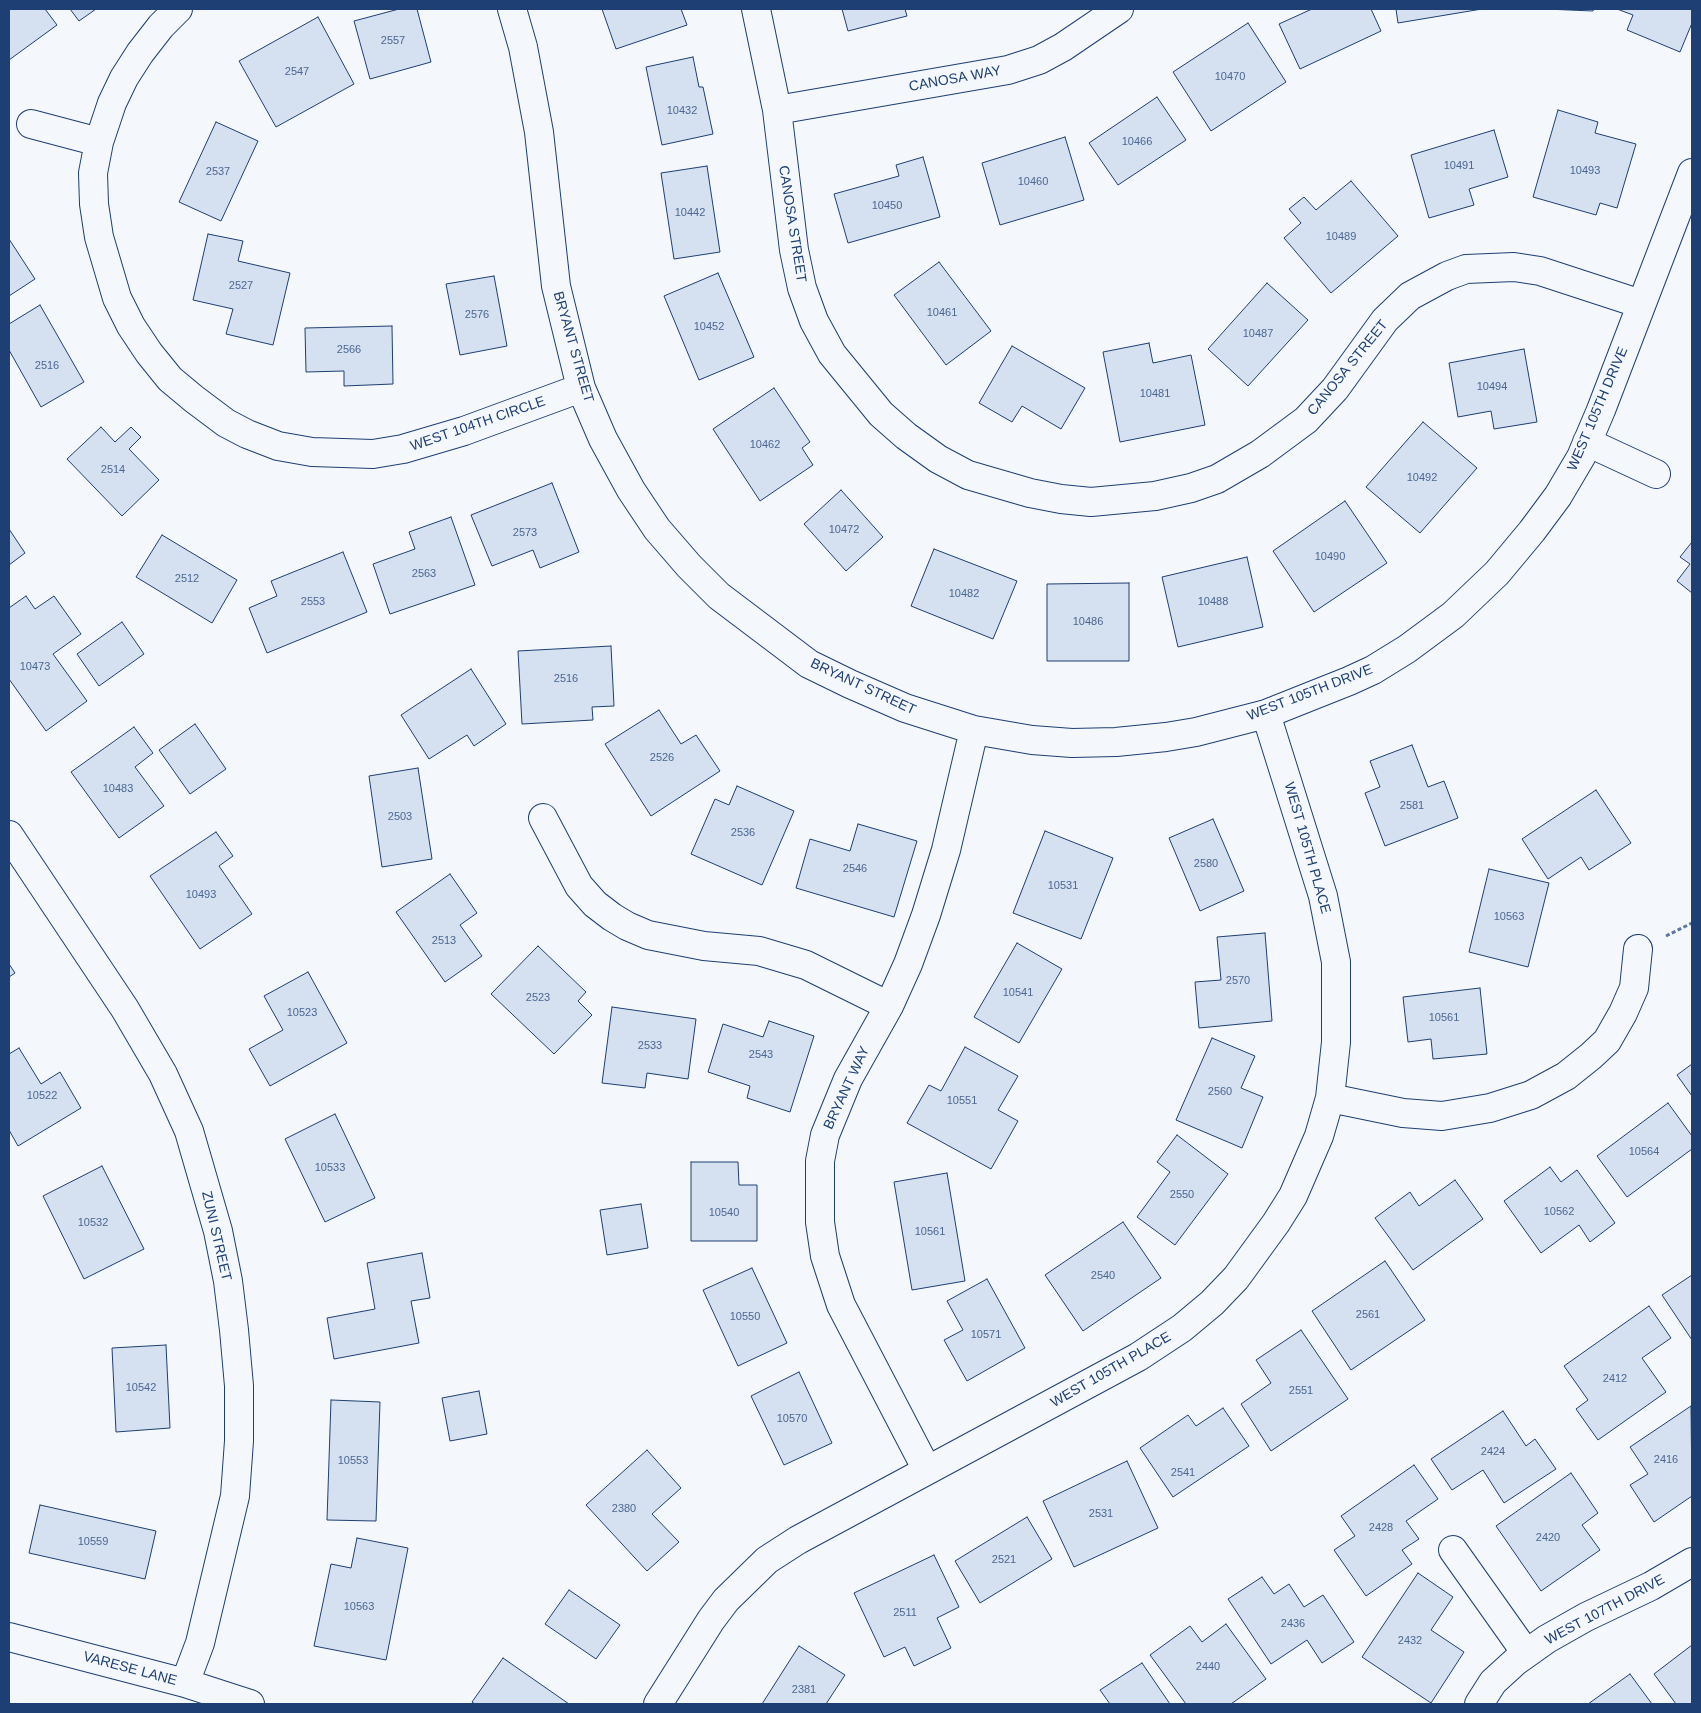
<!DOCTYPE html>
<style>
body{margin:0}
#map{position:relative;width:1701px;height:1713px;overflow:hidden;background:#f4f7fb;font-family:Helvetica,sans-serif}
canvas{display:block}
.frame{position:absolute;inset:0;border:10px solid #1d3f73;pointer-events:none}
</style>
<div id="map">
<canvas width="1701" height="1713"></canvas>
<div class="frame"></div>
</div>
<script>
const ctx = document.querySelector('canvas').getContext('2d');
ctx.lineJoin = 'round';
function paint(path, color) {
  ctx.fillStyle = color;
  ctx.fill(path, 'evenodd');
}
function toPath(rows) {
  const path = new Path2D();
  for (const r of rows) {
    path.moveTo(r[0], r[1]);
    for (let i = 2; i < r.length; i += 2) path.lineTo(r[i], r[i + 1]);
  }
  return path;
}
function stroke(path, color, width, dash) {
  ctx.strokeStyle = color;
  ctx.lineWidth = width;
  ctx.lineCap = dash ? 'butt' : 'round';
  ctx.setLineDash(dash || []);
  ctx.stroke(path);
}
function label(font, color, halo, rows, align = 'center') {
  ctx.font = font + ' Helvetica,sans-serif';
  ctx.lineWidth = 4;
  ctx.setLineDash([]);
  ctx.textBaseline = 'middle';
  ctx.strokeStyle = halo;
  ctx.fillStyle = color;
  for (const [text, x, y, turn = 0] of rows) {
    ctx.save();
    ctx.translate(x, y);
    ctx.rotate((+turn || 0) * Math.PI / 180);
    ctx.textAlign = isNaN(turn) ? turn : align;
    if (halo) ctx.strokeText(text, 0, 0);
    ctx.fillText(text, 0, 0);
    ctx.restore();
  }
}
const building = toPath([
 [9,9,45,9,57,25,9,60,9,9],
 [70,9,96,9,79,21,70,9],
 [399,9,417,9,431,62,370,79,354,21,399,9],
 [602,9,681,9,687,25,616,49,602,9],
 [842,9,905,9,907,16,848,31,842,9],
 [1312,9,1371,9,1381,31,1300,69,1279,24,1312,9],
 [1396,9,1482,9,1398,23,1396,9],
 [1545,9,1594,9,1593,11,1545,9],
 [1617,9,1692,9,1692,23,1680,52,1627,30,1633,15,1617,9],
 [318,17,354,84,276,127,239,61,318,17],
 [1248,23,1286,82,1211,131,1173,72,1248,23],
 [693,57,699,87,703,87,713,134,662,145,646,67,693,57],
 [1157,97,1186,140,1118,185,1089,143,1157,97],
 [1558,110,1598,122,1595,133,1636,144,1617,208,1600,203,1596,215,1533,197,1558,110],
 [216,122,258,141,221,221,179,202,216,122],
 [1494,130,1508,177,1469,189,1474,205,1429,218,1411,155,1494,130],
 [1065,137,1084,200,1000,225,982,163,1065,137],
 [923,157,940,217,848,243,834,194,899,176,896,165,923,157],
 [707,166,720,252,674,259,661,173,707,166],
 [1351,181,1398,236,1331,293,1284,238,1301,223,1289,209,1304,197,1316,210,1351,181],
 [208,234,243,241,238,261,290,273,273,345,226,334,233,309,193,300,208,234],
 [9,239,35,279,9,296,9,239],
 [939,262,991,331,946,365,894,295,939,262],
 [718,273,754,357,699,380,664,296,718,273],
 [494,276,507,346,460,355,446,284,494,276],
 [1267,283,1308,320,1248,386,1208,349,1267,283],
 [40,305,84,382,41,407,9,350,9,324,40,305],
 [392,326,393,384,344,386,344,371,306,372,305,328,392,326],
 [1149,343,1153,363,1191,355,1205,425,1120,442,1103,352,1149,343],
 [1012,346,1085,388,1061,429,1022,406,1012,422,979,403,1012,346],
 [1524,349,1537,422,1494,429,1491,411,1458,417,1449,363,1524,349],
 [774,388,810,442,802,448,813,465,760,501,713,429,774,388],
 [1423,422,1477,468,1420,533,1366,487,1423,422],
 [101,427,115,442,131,427,141,437,129,449,159,480,122,516,67,459,101,427],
 [552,483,579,552,540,568,533,550,492,566,471,515,552,483],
 [841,490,883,537,846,571,804,524,841,490],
 [1345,501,1387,563,1314,612,1273,551,1345,501],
 [451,517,475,585,390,614,373,564,415,549,409,532,451,517],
 [9,529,25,553,9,565,9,529],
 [162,535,237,580,212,623,136,577,162,535],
 [1692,542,1692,593,1677,581,1690,564,1680,557,1692,542],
 [934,549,1017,581,993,639,911,606,934,549],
 [343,552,367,612,267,653,249,608,277,596,271,581,343,552],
 [1247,557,1263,627,1178,647,1162,577,1247,557],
 [1129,583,1129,661,1047,661,1047,584,1129,583],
 [26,596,35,609,54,596,81,634,53,654,87,701,46,731,9,679,9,608,26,596],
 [122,622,144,654,99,686,77,654,122,622],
 [611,646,614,706,592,707,593,720,522,724,518,651,611,646],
 [471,669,506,724,474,746,467,735,429,759,401,715,471,669],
 [659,710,681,744,696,735,720,771,651,816,605,744,659,710],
 [195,724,226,769,190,794,159,750,195,724],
 [134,727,153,753,135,767,164,806,119,838,71,772,134,727],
 [1412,745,1428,787,1444,781,1458,818,1385,846,1365,793,1380,787,1370,761,1412,745],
 [418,768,432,859,382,867,369,776,418,768],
 [737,786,794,811,762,885,691,854,715,799,729,805,737,786],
 [1596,790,1631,843,1589,870,1581,857,1548,879,1522,839,1596,790],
 [1213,819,1244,891,1200,911,1169,838,1213,819],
 [858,824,917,841,894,917,796,888,810,839,850,851,858,824],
 [1045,831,1113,858,1081,939,1013,913,1045,831],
 [216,832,233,856,219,866,252,914,200,949,150,876,216,832],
 [1489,869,1549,883,1528,967,1469,952,1489,869],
 [450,874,477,913,460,925,482,956,445,982,396,912,450,874],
 [1265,933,1272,1021,1199,1028,1195,982,1221,980,1217,937,1265,933],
 [1017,943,1062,969,1019,1043,974,1017,1017,943],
 [538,946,586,992,578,1001,592,1015,554,1054,491,994,538,946],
 [9,964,15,973,9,977,9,964],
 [308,972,347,1043,270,1086,249,1049,283,1030,264,996,308,972],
 [1480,988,1487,1054,1433,1059,1431,1039,1408,1042,1403,997,1480,988],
 [612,1007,696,1019,688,1079,647,1073,645,1088,602,1083,612,1007],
 [769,1021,814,1036,790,1112,747,1098,750,1086,708,1072,723,1024,763,1037,769,1021],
 [1212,1038,1255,1056,1241,1088,1263,1097,1242,1148,1176,1120,1212,1038],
 [965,1047,1018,1076,998,1110,1018,1121,991,1169,907,1123,929,1085,941,1091,965,1047],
 [19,1048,41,1084,60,1072,81,1108,18,1146,9,1130,9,1054,19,1048],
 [1692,1064,1692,1096,1677,1075,1692,1064],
 [1668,1103,1692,1136,1692,1149,1627,1197,1597,1156,1668,1103],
 [335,1114,375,1198,325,1222,285,1139,335,1114],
 [1177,1135,1228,1174,1175,1245,1137,1217,1170,1172,1157,1162,1177,1135],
 [691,1162,738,1162,739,1185,757,1185,757,1241,691,1241,691,1162],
 [102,1166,144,1249,84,1279,43,1196,102,1166],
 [1550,1167,1561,1182,1577,1170,1615,1223,1590,1242,1579,1225,1541,1253,1504,1201,1550,1167],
 [947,1173,965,1281,912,1290,894,1182,947,1173],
 [1455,1180,1483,1219,1413,1270,1375,1218,1410,1192,1419,1206,1455,1180],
 [641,1204,648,1248,607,1255,600,1210,641,1204],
 [1123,1222,1161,1278,1083,1331,1045,1275,1123,1222],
 [422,1253,430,1298,411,1301,419,1343,334,1359,327,1318,375,1309,367,1263,422,1253],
 [1385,1261,1425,1320,1351,1370,1312,1311,1385,1261],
 [752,1268,787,1343,738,1366,703,1290,752,1268],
 [1692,1275,1692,1340,1662,1295,1692,1275],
 [987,1279,1025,1348,967,1381,944,1340,963,1330,947,1301,987,1279],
 [1649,1306,1671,1338,1642,1358,1666,1392,1598,1440,1576,1409,1588,1400,1564,1366,1649,1306],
 [1301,1330,1348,1399,1271,1451,1241,1404,1271,1383,1256,1360,1301,1330],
 [166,1345,170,1428,116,1432,112,1348,166,1345],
 [799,1372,832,1443,784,1465,751,1396,799,1372],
 [479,1391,487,1434,450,1441,442,1398,479,1391],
 [331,1400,380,1402,376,1521,327,1520,331,1400],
 [1691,1406,1692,1496,1654,1522,1630,1485,1648,1474,1630,1447,1691,1406],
 [1223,1408,1249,1446,1173,1497,1140,1448,1188,1415,1196,1426,1223,1408],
 [1503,1411,1526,1446,1535,1439,1556,1469,1504,1503,1483,1470,1452,1490,1431,1459,1503,1411],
 [647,1450,681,1488,652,1514,679,1542,647,1571,586,1505,647,1450],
 [1127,1461,1158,1528,1074,1567,1043,1501,1127,1461],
 [1414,1465,1438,1499,1406,1521,1419,1539,1402,1550,1412,1564,1366,1596,1334,1550,1355,1536,1341,1516,1414,1465],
 [1571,1473,1598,1513,1582,1525,1600,1550,1541,1591,1496,1526,1571,1473],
 [40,1505,156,1531,145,1579,29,1553,40,1505],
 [1027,1517,1052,1559,980,1603,955,1561,1027,1517],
 [357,1538,408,1548,386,1660,314,1646,331,1564,351,1568,357,1538],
 [934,1555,959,1607,937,1618,951,1648,914,1666,905,1647,884,1657,854,1593,934,1555],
 [1418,1573,1453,1597,1431,1630,1464,1652,1431,1703,1362,1657,1418,1573],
 [1262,1577,1274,1594,1289,1584,1304,1607,1323,1595,1354,1642,1322,1663,1307,1640,1271,1664,1228,1599,1262,1577],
 [569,1590,620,1625,596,1659,545,1624,569,1590],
 [1226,1624,1266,1679,1231,1704,1186,1704,1150,1655,1190,1626,1202,1642,1226,1624],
 [1692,1645,1692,1704,1676,1704,1654,1674,1692,1645],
 [799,1646,845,1675,826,1704,762,1704,799,1646],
 [503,1658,569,1704,475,1704,472,1702,503,1658],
 [1142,1663,1170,1704,1110,1704,1100,1690,1142,1663],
 [1630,1674,1652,1704,1588,1704,1630,1674]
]);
const path = toPath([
 [1666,936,1692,923]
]);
const minor = toPath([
 [178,9,161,26,140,53,124,78,112,103,99,142,93,173,94,204,99,237,117,298,131,326,149,353,170,379,194,399,226,423,247,434,278,446,312,452,373,454,403,449,464,431,581,388],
 [512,9,523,47,539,132,556,286,581,388,603,439,631,490,657,529,689,566,719,596,809,664,850,684,905,708,974,730,1032,740,1072,743,1116,742,1166,737,1196,732,1266,714,1349,681,1373,670,1407,649,1453,615,1497,573,1532,531,1558,496,1581,457,1601,410,1692,173],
 [756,9,777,110,794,250,802,288,814,321,832,354,881,414,906,436,938,459,968,475,1030,493,1061,499,1091,502,1155,496,1191,488,1217,479,1260,454,1306,420,1335,389,1385,320,1410,296,1447,276,1466,269,1514,267,1540,271,1641,304],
 [777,110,1008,70,1039,60,1063,47,1119,9],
 [31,124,99,142],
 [1587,442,1656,474],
 [543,818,579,886,595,904,612,917,627,926,648,935,704,946,759,951,806,965,889,1006],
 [9,835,125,1009,163,1074,189,1131,218,1231,228,1281,234,1330,239,1386,239,1441,235,1496,200,1643,185,1683],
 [1330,1098,1403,1113,1442,1116,1490,1108,1531,1095,1566,1076,1591,1056,1607,1041,1623,1013,1634,988,1638,949],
 [927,1470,841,1305,825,1256,820,1222,820,1161,825,1135,848,1079,889,1006,908,964,926,915,946,850,974,730],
 [1453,1550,1526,1653],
 [9,1637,185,1683,250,1704],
 [658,1704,711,1620,726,1600,767,1560,798,1540,1138,1357,1182,1328,1212,1303,1236,1278,1276,1223,1293,1196,1319,1136,1330,1098,1336,1042,1336,962,1323,896,1266,714],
 [1479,1704,1493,1682,1516,1661,1547,1639,1586,1617,1651,1586,1692,1562]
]);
const numberNames = [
 ["2557",393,41],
 ["2547",297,72],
 ["10470",1230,77],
 ["10432",682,111],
 ["10466",1137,142],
 ["10491",1459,166],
 ["10493",1585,171],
 ["2537",218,172],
 ["10460",1033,182],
 ["10450",887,206],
 ["10442",690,213],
 ["10489",1341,237],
 ["2527",241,286],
 ["10461",942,313],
 ["2576",477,315],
 ["10452",709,327],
 ["10487",1258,334],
 ["2566",349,350],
 ["2516",47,366],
 ["10494",1492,387],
 ["10481",1155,394],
 ["10462",765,445],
 ["2514",113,470],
 ["10492",1422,478],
 ["10472",844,530],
 ["2573",525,533],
 ["10490",1330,557],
 ["2563",424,574],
 ["2512",187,579],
 ["10482",964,594],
 ["2553",313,602],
 ["10488",1213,602],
 ["10486",1088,622],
 ["10473",35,667],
 ["2516",566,679],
 ["2526",662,758],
 ["10483",118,789],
 ["2581",1412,806],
 ["2503",400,817],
 ["2536",743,833],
 ["2580",1206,864],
 ["2546",855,869],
 ["10531",1063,886],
 ["10493",201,895],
 ["10563",1509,917],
 ["2513",444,941],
 ["2570",1238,981],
 ["10541",1018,993],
 ["2523",538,998],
 ["10523",302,1013],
 ["10561",1444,1018],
 ["2533",650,1046],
 ["2543",761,1055],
 ["2560",1220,1092],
 ["10522",42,1096],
 ["10551",962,1101],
 ["10564",1644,1152],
 ["10533",330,1168],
 ["2550",1182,1195],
 ["10562",1559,1212],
 ["10540",724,1213],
 ["10532",93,1223],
 ["10561",930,1232],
 ["2540",1103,1276],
 ["2561",1368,1315],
 ["10550",745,1317],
 ["10571",986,1335],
 ["2412",1615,1379],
 ["10542",141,1388],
 ["2551",1301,1391],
 ["10570",792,1419],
 ["2424",1493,1452],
 ["2416",1666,1460],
 ["10553",353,1461],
 ["2541",1183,1473],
 ["2380",624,1509],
 ["2531",1101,1514],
 ["2428",1381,1528],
 ["2420",1548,1538],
 ["10559",93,1542],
 ["2521",1004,1560],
 ["10563",359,1607],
 ["2511",905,1613],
 ["2436",1293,1624],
 ["2432",1410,1641],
 ["2440",1208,1667],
 ["2381",804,1690]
];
const streetNames = [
 ["CANOSA WAY",955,79,-10],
 ["CANOSA STREET",792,224,81],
 ["BRYANT STREET",573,347,74],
 ["CANOSA STREET",1348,368,-51],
 ["WEST 105TH DRIVE",1598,409,-67],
 ["WEST 104TH CIRCLE",478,424,-19],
 ["BRYANT STREET",863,687,25],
 ["WEST 105TH DRIVE",1310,693,-21],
 ["WEST 105TH PLACE",1307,848,74],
 ["BRYANT WAY",847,1088,-65],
 ["ZUNI STREET",216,1236,77],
 ["WEST 105TH PLACE",1111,1370,-30],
 ["WEST 107TH DRIVE",1605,1610,-28],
 ["VARESE LANE",130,1669,15]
];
paint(building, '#d5e0f0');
stroke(building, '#1d3f73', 1);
stroke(minor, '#1d3f73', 30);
stroke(path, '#5e769c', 3, [4, 2.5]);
stroke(minor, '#f4f7fb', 28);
label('11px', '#4b6792', null, numberNames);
label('14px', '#1d3f73', '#f4f7fb', streetNames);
</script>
